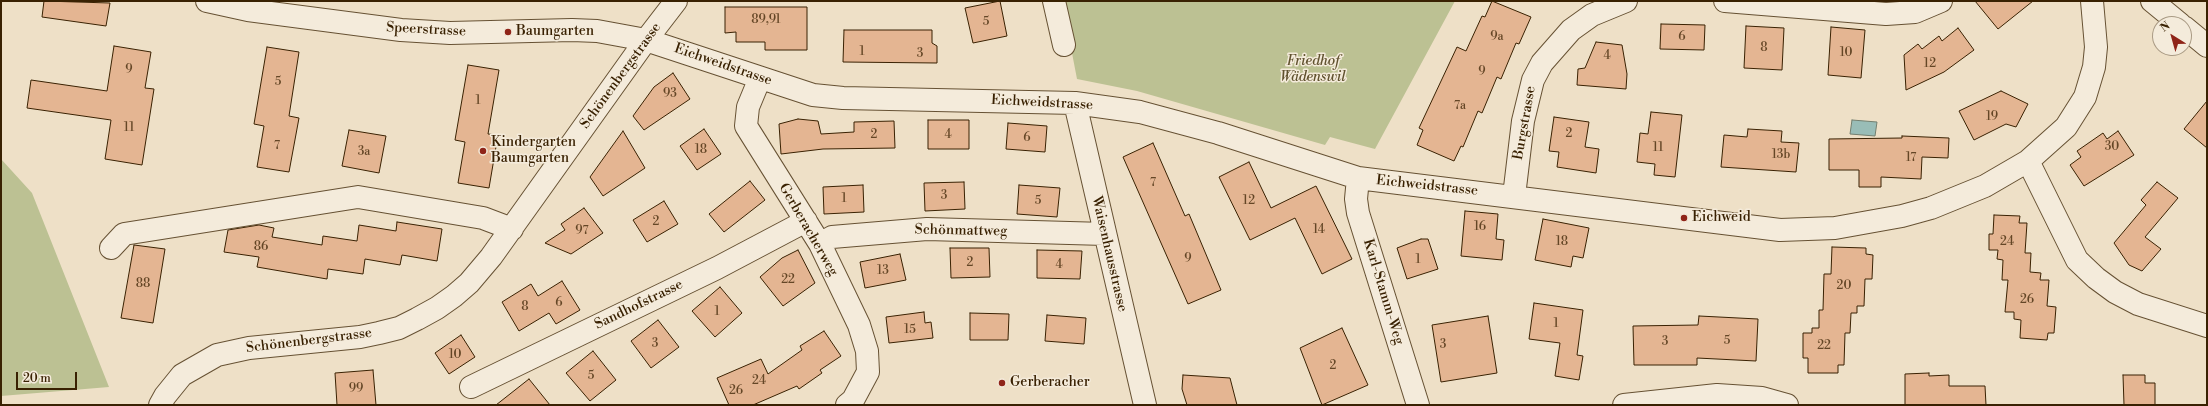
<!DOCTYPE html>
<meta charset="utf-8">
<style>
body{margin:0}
#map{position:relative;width:2208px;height:406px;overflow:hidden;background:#eee0c7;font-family:"Libre Bodoni",serif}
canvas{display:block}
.frame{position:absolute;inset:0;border:2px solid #392102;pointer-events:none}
.north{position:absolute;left:2152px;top:16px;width:40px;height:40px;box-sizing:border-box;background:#f4ebdb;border:1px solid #a99a84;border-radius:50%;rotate:323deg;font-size:11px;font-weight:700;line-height:16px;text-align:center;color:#392102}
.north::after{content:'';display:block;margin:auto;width:14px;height:18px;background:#8f2418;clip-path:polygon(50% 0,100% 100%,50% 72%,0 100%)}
.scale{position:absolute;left:16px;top:372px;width:61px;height:18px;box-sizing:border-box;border:2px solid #392102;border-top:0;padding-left:5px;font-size:12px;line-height:14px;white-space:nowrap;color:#392102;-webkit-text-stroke:3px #f4ebdb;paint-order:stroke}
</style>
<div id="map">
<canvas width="2208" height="406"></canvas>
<div class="frame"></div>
<div class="north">N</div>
<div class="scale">20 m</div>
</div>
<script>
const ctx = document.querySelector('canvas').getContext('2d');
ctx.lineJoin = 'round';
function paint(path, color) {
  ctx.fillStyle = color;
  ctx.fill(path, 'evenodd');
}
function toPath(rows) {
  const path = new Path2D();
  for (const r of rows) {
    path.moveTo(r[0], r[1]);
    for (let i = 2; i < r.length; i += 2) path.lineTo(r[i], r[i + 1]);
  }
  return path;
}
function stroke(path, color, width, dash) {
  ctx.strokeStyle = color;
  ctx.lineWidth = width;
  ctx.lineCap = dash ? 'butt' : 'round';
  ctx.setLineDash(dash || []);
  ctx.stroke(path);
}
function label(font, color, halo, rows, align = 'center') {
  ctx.font = font + ' "Libre Bodoni",serif';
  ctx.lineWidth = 3;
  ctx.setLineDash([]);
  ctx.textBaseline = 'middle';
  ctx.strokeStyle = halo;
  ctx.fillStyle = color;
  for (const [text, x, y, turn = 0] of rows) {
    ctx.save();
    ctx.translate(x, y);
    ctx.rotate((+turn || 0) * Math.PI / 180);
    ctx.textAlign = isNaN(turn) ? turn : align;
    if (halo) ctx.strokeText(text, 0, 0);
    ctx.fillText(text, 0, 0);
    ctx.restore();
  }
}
const green = toPath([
 [1062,1,1455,1,1375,149,1330,137,1325,145,1137,91,1077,79],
 [1,159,32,193,109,387,1,396]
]);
const water = toPath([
 [1852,120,1877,122,1875,136,1850,134,1852,120]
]);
const building = toPath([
 [44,1,110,3,106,26,42,17,44,1],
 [1000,1,1007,36,973,43,965,8,1000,1],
 [1492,1,1531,17,1519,44,1516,43,1501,79,1497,77,1482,113,1478,111,1463,147,1461,146,1454,161,1417,145,1423,130,1419,128,1457,47,1466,51,1482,16,1485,17,1492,1],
 [1975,1,2033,1,1998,29,1975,1],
 [725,7,807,7,807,50,765,50,765,42,736,42,736,32,725,33,725,7],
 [1661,24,1705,25,1704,50,1660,49,1661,24],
 [1746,26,1784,28,1782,70,1744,68,1746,26],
 [1831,27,1865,30,1861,78,1828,75,1831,27],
 [1958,28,1974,50,1944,72,1906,90,1904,55,1918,44,1922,49,1939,36,1942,41,1958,28],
 [844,30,932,30,932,43,937,46,937,63,843,62,844,30],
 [1596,42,1622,45,1627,74,1626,89,1577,85,1578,69,1585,68,1596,42],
 [114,46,151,52,145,88,154,89,142,165,105,159,111,120,27,108,31,80,107,91,114,46],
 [267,47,299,52,289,116,299,118,289,172,257,167,264,126,254,124,267,47],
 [468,65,499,70,488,134,498,135,489,188,458,183,465,142,455,140,468,65],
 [673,73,690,99,644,130,633,116,654,87,673,73],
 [2001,91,2028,104,2016,127,2006,124,1974,140,1959,111,2001,91],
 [2207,101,2207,148,2184,129,2207,101],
 [1651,112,1682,115,1675,177,1654,175,1655,164,1637,162,1640,133,1648,134,1651,112],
 [1554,117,1589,122,1585,147,1599,149,1596,173,1557,167,1559,152,1549,151,1554,117],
 [798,119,818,121,821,134,854,132,854,122,894,121,895,148,823,149,781,154,779,124,798,119],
 [928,120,969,120,969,149,928,149,928,120],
 [1008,123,1047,126,1045,152,1006,149,1008,123],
 [704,129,721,154,697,170,680,146,704,129],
 [1748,129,1782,131,1781,142,1799,143,1796,172,1721,167,1724,135,1747,137,1748,129],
 [349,130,386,136,379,173,342,166,349,130],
 [623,131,645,168,603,196,590,177,623,131],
 [2118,131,2134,155,2084,186,2070,165,2081,157,2077,151,2103,133,2107,139,2118,131],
 [1902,136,1949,138,1948,158,1922,157,1921,179,1881,177,1881,187,1859,187,1859,170,1829,170,1829,139,1902,138,1902,136],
 [1153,143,1185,216,1189,214,1221,290,1188,304,1123,157,1153,143],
 [1249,162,1271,208,1316,186,1352,259,1322,274,1295,218,1250,240,1219,177,1249,162],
 [750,181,765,200,724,232,709,214,750,181],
 [964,182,965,209,925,211,924,183,964,182],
 [2157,182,2178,198,2145,237,2161,249,2142,271,2129,265,2114,243,2146,205,2141,200,2157,182],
 [863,185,864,212,824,214,823,187,863,185],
 [1019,185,1060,188,1057,217,1017,214,1019,185],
 [664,201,678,224,647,242,633,220,664,201],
 [584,208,603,233,571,254,545,243,565,230,561,224,584,208],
 [1465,211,1498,214,1496,239,1504,240,1502,260,1461,256,1465,211],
 [1994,215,2020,216,2019,223,2027,223,2025,253,2031,253,2030,272,2041,273,2040,280,2049,280,2047,306,2056,307,2054,333,2048,333,2047,340,2020,338,2021,320,2014,319,2014,312,2005,312,2008,280,2002,280,2003,260,1997,259,1998,250,1989,250,1989,234,1993,234,1994,215],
 [1543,219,1589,228,1583,258,1573,256,1571,267,1535,260,1543,219],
 [397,222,442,229,437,261,402,255,400,265,365,259,363,274,328,269,327,279,257,267,259,257,224,252,228,230,259,225,274,228,272,237,322,245,323,236,357,241,359,225,396,231,397,222],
 [1421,239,1428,239,1438,269,1407,279,1397,248,1421,239],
 [134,245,165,249,153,323,121,318,134,245],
 [1832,247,1866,248,1866,254,1873,255,1872,279,1865,279,1864,306,1857,306,1857,313,1851,313,1850,333,1845,333,1844,365,1838,365,1838,373,1808,373,1808,358,1803,358,1803,333,1812,333,1812,328,1819,328,1819,310,1823,310,1824,274,1831,274,1832,247],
 [950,248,989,248,990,277,951,278,950,248],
 [798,250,815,283,783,306,760,277,782,258,798,250],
 [1037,250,1082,251,1080,279,1037,278,1037,250],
 [900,254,906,280,865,288,860,262,900,254],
 [562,281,580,310,556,324,549,313,519,331,502,302,531,284,538,296,562,281],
 [720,287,742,313,715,337,692,311,720,287],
 [1534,303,1583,310,1577,355,1583,356,1579,380,1555,376,1560,343,1529,339,1534,303],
 [924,312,925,323,931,322,933,338,889,343,886,317,924,312],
 [970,313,1009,314,1008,340,970,340,970,313],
 [1047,315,1086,318,1084,344,1045,341,1047,315],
 [1488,316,1497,373,1441,382,1432,325,1488,316],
 [1699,316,1758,319,1756,361,1697,358,1697,365,1634,365,1633,326,1698,325,1699,316],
 [658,320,679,347,651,368,631,341,658,320],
 [1342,328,1368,385,1322,405,1300,348,1342,328],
 [824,331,841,356,820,370,822,373,799,389,797,386,753,405,729,405,717,378,761,359,768,374,802,350,800,346,824,331],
 [461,335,475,357,449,374,435,353,461,335],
 [593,351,616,380,590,401,566,373,593,351],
 [373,370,376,405,337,405,335,373,373,370],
 [1929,373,1929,376,1949,375,1949,386,1985,386,1986,405,1905,405,1905,374,1929,373],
 [1183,375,1230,378,1237,405,1187,405,1182,389,1183,375],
 [2123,375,2145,375,2145,383,2155,383,2155,405,2124,405,2123,375],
 [529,379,550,405,496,405,529,379]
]);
const minor = toPath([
 [207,1,248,10,401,30,450,33,572,30,597,31,646,40,813,95,843,98,1075,103,1140,112,1218,133,1358,178,1780,230,1835,228,1902,216,1931,208,1985,186,2028,161,2066,127,2085,97,2094,67,2096,47,2092,1],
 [1054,1,1064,45],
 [1725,1,1886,14,1915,12,1941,1],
 [2152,1,2180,24],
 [2184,27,2207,46],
 [760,78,748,107,746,126,820,244,859,325,867,351,868,372,853,400,847,405],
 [1075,103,1145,405],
 [2028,161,2077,260,2096,278,2115,292,2138,304,2207,326],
 [1358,178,1356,199,1358,213,1418,405],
 [1514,196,1523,121,1533,80,1542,63,1571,30,1592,15,1626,1],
 [820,244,832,237,927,229,1105,234],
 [111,248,124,234,358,197,483,218,512,229],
 [471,387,717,268,806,221],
 [160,405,165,396,182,375,217,355,249,348,360,337,379,333,399,328,417,319,437,308,454,296,469,283,491,257,646,40,676,1],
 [1624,405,1717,395,1762,398,1787,405]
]);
const markers = [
 [508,32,4,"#8f2418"],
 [483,151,4,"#8f2418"],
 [1684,218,4,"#8f2418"],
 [1002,383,4,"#8f2418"]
];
const numberNames = [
 ["89,91",766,20],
 ["5",986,22],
 ["9a",1497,37],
 ["6",1682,37],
 ["8",1764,48],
 ["1",862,52],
 ["10",1846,53],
 ["3",920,54],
 ["4",1607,56],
 ["12",1930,64],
 ["9",129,70],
 ["9",1482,72],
 ["5",278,82],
 ["93",670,94],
 ["1",478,101],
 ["7a",1460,106],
 ["19",1992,117],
 ["11",129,128],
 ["2",1569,134],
 ["2",874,135],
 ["4",948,135],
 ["6",1027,138],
 ["7",277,146],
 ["30",2112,147],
 ["11",1658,148],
 ["18",701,150],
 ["3a",364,152],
 ["13b",1781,155],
 ["17",1911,158],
 ["7",1153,183],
 ["3",944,196],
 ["1",844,199],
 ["5",1038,201],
 ["12",1249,201],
 ["2",656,222],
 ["16",1480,227],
 ["14",1319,230],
 ["97",582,231],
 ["18",1562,242],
 ["24",2007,242],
 ["86",261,247],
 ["9",1188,259],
 ["1",1418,260],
 ["2",970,263],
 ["4",1059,265],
 ["13",883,271],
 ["22",788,280],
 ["88",143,284],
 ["20",1844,286],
 ["26",2027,300],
 ["6",559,303],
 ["8",525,307],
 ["1",717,312],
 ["1",1556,324],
 ["15",910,330],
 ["5",1727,341],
 ["3",1665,342],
 ["3",655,344],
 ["3",1443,345],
 ["22",1824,346],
 ["10",455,355],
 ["2",1333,366],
 ["5",591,376],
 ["24",759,381],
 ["99",356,389],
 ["26",736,391]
];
const streetNames = [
 ["Speerstrasse",426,30,3],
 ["Eichweidstrasse",723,65,19],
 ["Schönenbergstrasse",621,76,-54],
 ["Eichweidstrasse",1042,103,3],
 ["Burgstrasse",1525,123,-80],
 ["Eichweidstrasse",1427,186,6],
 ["Gerberacherweg",808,230,60],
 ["Schönmattweg",961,231,1],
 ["Waisenhausstrasse",1109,254,77],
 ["Karl-Stamm-Weg",1383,292,73],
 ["Sandhofstrasse",639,305,-26],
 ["Schönenbergstrasse",309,341,-7]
];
const poiNames = [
 ["Baumgarten",516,32],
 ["Kindergarten",491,143],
 ["Baumgarten",491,159],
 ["Eichweid",1692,218],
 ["Gerberacher",1010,383]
];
const parkNames = [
 ["Friedhof",1313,62],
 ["Wädenswil",1313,78]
];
paint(green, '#bcc193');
paint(water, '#99bdb7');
stroke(water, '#737f6f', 1);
paint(building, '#e4b592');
stroke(building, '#392102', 1);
stroke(minor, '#665133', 24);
stroke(minor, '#f4ebdb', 22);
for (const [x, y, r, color] of markers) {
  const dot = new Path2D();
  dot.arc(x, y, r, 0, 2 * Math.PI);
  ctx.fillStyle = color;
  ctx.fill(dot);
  stroke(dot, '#f4ebdb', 1.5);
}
label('12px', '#644626', null, numberNames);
label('14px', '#392102', '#f4ebdb', streetNames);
label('14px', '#392102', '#f4ebdb', poiNames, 'left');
label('italic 14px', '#60512e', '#f4ebdb', parkNames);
</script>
